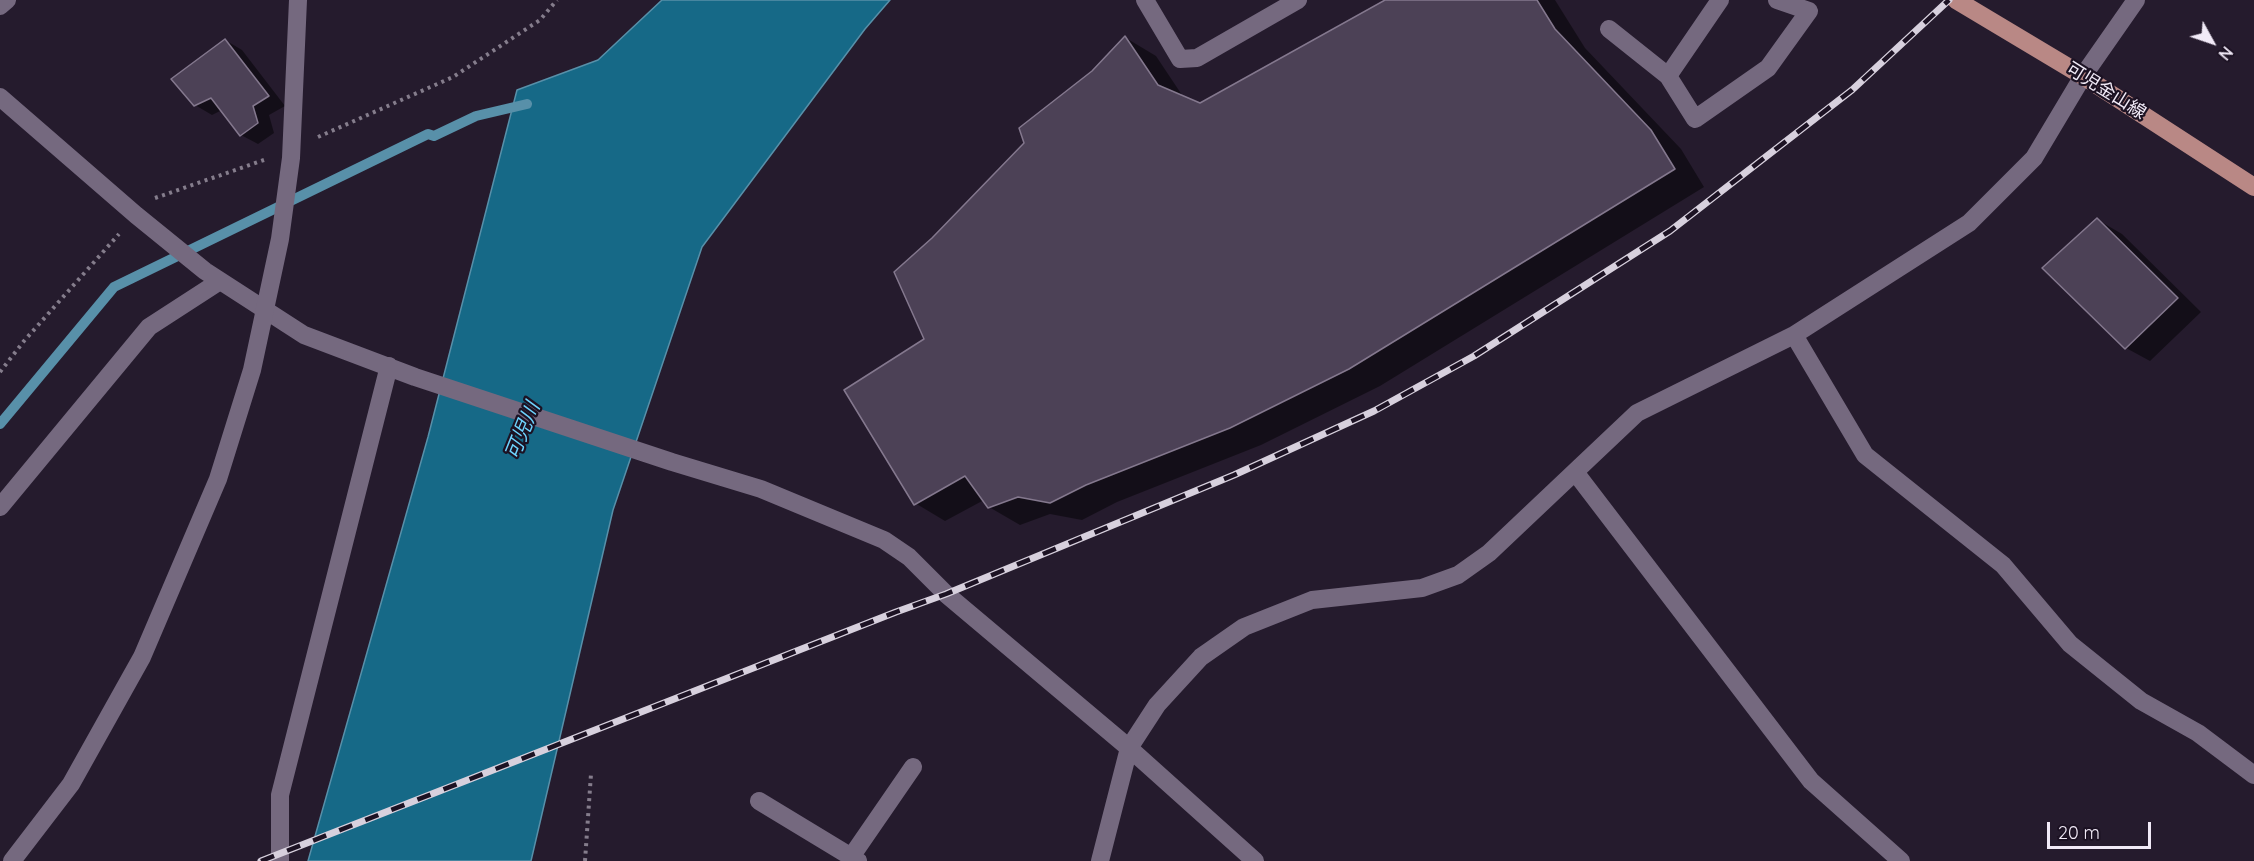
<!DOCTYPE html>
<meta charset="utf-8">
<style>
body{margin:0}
#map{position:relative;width:2254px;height:861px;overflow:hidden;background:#251b2d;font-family:Quicksand,sans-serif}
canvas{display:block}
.north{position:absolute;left:2182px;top:12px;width:60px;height:60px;-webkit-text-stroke:4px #1c1223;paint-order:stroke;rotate:130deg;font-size:16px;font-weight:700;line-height:24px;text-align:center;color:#f1eaf7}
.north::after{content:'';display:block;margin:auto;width:21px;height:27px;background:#f1eaf7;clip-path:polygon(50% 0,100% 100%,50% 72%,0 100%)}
.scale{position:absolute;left:2047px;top:822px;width:104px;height:27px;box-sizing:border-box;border:3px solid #f1eaf7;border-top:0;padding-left:8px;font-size:18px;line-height:21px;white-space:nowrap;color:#f1eaf7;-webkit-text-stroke:4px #1c1223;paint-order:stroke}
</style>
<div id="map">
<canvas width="2254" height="861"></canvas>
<div class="north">N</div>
<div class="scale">20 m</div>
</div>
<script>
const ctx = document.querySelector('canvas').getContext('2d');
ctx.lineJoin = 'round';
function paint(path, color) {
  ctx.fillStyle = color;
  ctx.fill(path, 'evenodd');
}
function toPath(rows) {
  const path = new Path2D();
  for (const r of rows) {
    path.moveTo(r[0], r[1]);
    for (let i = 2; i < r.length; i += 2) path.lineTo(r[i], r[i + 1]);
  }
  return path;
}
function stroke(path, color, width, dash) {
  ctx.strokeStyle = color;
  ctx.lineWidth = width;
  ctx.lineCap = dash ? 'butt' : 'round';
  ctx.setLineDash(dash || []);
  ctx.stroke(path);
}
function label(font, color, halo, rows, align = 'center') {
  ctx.font = font + ' Quicksand,"Noto Sans JP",sans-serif';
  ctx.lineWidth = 4.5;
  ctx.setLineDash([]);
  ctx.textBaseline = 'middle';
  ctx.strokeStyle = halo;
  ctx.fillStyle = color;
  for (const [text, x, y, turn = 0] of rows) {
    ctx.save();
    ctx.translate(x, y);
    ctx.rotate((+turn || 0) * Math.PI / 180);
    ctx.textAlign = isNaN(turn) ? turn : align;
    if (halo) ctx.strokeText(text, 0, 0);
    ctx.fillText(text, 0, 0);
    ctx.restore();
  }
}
const water = toPath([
 [662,0,890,0,865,29,702,247,613,510,531,861,308,861,428,437,517,90,598,60,662,0]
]);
const shadow = toPath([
 [1388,0,1555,0,1585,48,1681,149,1704,187,1380,386,1261,445,1117,502,1082,520,1050,514,1020,525,989,507,984,500,945,521,915,503,933,239,1126,38,1156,56,1184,98,1200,104],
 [225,40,242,50,285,106,269,115,274,133,258,144,241,135,222,110,212,115,195,105],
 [2098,220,2122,234,2201,312,2150,361,2126,348]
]);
const stream = toPath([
 [0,424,114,287,428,134,434,136,476,116,527,104]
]);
const building = toPath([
 [1385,0,1537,0,1555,29,1651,130,1675,169,1349,369,1230,428,1086,485,1050,503,1018,497,988,508,965,476,914,505,844,390,924,339,894,272,932,238,1024,143,1019,128,1092,71,1125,36,1158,85,1200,103,1385,0],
 [225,39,269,96,253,106,258,123,240,136,211,98,194,106,171,79,225,39],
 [2097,218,2178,298,2125,349,2042,268,2097,218]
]);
const path = toPath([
 [318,137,453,77,540,20,557,0],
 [155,198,264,160],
 [0,372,24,341,119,234],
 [585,861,591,774]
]);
const lane = toPath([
 [1145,0,1180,59,1197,58,1298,0],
 [1609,29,1668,76,1695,119,1768,68,1809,11,1777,0],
 [1668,76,1720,0]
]);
const street = toPath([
 [0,6,7,0],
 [0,97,136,215,205,271,304,335,415,377,672,462,761,489,884,540,909,557,946,594,1129,748,1255,861],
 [1794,335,1865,455,2003,565,2070,644,2141,701,2198,733,2254,775],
 [1575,472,1811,781,1901,861],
 [0,507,149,327,220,281],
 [759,801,858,861],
 [851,857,913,767],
 [280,861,280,795,389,366],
 [1100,861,1129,748,1157,705,1201,657,1244,627,1312,600,1422,588,1458,575,1489,553,1637,413,1794,335,1969,223,2034,158,2083,76,2136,0]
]);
const secondary = toPath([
 [12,861,71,784,142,657,218,479,252,370,280,239,291,158,298,0]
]);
const primary = toPath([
 [1956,0,2083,76,2254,187]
]);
const rail = toPath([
 [261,861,896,612,946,594,1234,475,1374,411,1474,356,1670,231,1852,90,1949,0]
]);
const streetNames = [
 ["可児金山線",2106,91,32]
];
const waterNames = [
 ["可児川",523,431,-68]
];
paint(water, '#166987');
stroke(water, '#5890a9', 1.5);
paint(shadow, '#0007');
stroke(stream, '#5890a9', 10);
paint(building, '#4c4156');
stroke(building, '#84788e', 1.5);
stroke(path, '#857d8c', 4, [3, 4.5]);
stroke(lane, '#75697f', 18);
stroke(street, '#75697f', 18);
stroke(secondary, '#75697f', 18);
stroke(primary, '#b98885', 18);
stroke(rail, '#d7d0dd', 7);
stroke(rail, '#1c1223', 4.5, [14]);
label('18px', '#f1eaf7', '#1c1223', streetNames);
label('italic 20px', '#6ed4fe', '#1c1223', waterNames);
</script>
